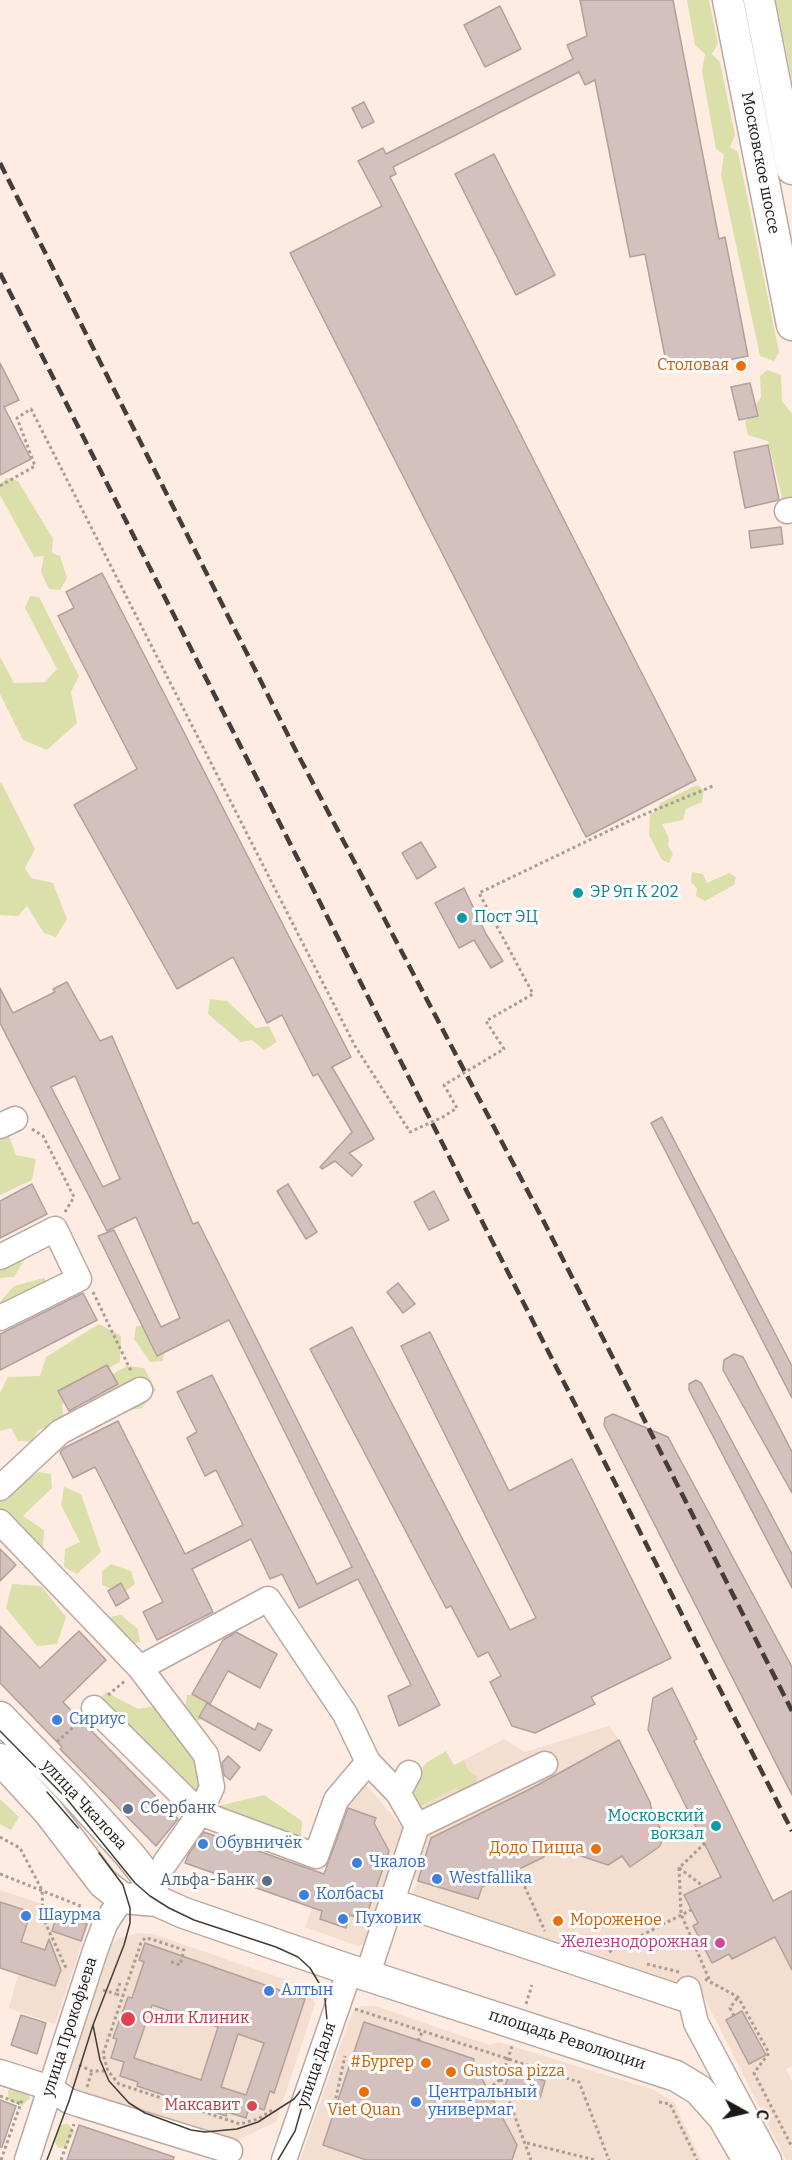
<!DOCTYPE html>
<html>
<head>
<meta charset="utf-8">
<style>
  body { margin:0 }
  #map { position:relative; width:792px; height:2160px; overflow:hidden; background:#feece3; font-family:Bitter,serif }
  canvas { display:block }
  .north { position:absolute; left:714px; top:2082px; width:60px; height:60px; -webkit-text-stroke:4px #fdfdfd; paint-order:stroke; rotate:98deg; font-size:16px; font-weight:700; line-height:24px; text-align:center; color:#1f1916 }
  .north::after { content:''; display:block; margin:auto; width:21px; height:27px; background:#1f1916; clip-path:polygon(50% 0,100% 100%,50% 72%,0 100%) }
</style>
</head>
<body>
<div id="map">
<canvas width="792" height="2160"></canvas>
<div class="north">С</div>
</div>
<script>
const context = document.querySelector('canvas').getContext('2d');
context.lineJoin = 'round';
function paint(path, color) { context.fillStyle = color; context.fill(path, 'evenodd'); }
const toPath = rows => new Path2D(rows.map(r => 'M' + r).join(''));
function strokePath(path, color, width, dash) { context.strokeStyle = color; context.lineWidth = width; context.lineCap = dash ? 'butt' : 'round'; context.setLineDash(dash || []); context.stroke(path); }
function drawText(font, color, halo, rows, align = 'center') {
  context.font = font + ' Bitter,serif'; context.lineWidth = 6; context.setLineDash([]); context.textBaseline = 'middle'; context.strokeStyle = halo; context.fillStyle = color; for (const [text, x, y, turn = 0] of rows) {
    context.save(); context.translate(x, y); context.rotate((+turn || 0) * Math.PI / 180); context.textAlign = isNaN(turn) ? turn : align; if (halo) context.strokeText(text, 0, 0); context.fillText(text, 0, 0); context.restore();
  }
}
const commercial = toPath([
  [609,1726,619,1740,650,1802,653,1815,687,1808,721,1877,684,1895,698,1923,693,1926,711,1962,729,1954,732,1958,775,1937,792,1970,792,2066,786,2069,792,2081,792,2160,786,2160,705,1999,688,1989,411,1898,418,1881,411,1879,430,1827,420,1807,473,1779,464,1760,504,1739,525,1752],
  [364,1782,406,1832,369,1943,358,1946,305,1927,348,1808],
  [0,1890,88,1919,88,1925,55,2024,9,2008,18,1974,0,1968],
  [139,1933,153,1934,307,1987,312,1995,315,2004,276,2122,233,2142,75,2094,69,2083,74,2057,110,1948,118,1938],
  [362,2006,375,2006,489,2045,499,2042,654,2090,674,2102,701,2160,300,2160,349,2021,355,2009]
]);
const green = toPath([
  [687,0,709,0,718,43,712,54,720,62,735,135,730,147,738,152,779,352,774,361,760,356,721,175,724,154,716,149,702,71,705,54,695,45],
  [776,0,792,0,792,80],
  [767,370,781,375,782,401,792,414,792,502,783,502,768,441,748,435,745,422,761,397,760,376],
  [7,478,18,481,53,539,52,553,60,556,67,578,60,590,49,589,41,572,44,556,34,557,0,495,0,484],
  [30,596,39,597,79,676,71,692,77,723,47,750,23,740,0,694,0,657,14,683,45,682,57,669,25,608],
  [0,783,2,784,35,849,25,868,31,878,53,883,67,919,56,937,44,933,27,906,18,916,0,915],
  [697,785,704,790,702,802,686,809,683,820,662,824,669,838,668,846,673,854,669,863,662,860,649,835,650,815,657,810,660,803],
  [692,872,703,874,707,883,729,873,736,877,734,885,705,901,696,896,697,888,691,882],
  [210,999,227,1001,256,1028,269,1026,277,1042,264,1050,252,1040,241,1042,208,1014],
  [8,1133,16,1155,36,1159,32,1180,0,1195,0,1136],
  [20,1232,31,1237,30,1251,14,1277,0,1278,0,1246,4,1240],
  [44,1278,50,1287,0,1319,0,1302,14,1286],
  [99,1324,121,1336,120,1362,70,1389,62,1406,65,1423,38,1430,32,1442,18,1441,11,1428,0,1431,0,1393,8,1377,40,1376,46,1357],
  [136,1326,149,1326,165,1349,163,1361,150,1362,134,1339],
  [127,1366,144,1368,156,1390,142,1408,100,1417,89,1407,92,1386],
  [38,1472,51,1474,52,1488,23,1516,44,1530,43,1547,27,1547,0,1531,0,1501],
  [64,1487,81,1494,101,1552,77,1574,64,1567,65,1549,80,1542,61,1505],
  [111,1564,131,1571,135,1584,123,1593,102,1585,102,1571],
  [12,1584,41,1586,66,1617,57,1644,37,1646,6,1608],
  [121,1615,138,1629,140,1642,126,1646,108,1630,110,1617],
  [106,1692,138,1709,162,1705,205,1741,200,1803,98,1702],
  [187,1695,206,1695,209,1717,193,1722,185,1709],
  [446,1751,454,1765,464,1760,469,1771,477,1776,475,1786,462,1793,456,1788,420,1807,412,1796,416,1776,426,1763],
  [264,1795,302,1821,300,1852,287,1858,213,1831,218,1806],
  [0,1799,19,1817,11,1830,0,1824],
  [14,2084,25,2088,30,2098,22,2106,9,2101,8,2091],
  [68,2124,74,2131,67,2147,58,2148,54,2140,59,2125]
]);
const building = toPath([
  [580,0,673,0,719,239,725,237,748,356,668,372,645,254,630,257,595,80,585,85,579,72,393,167,396,174,390,177,696,780,586,837,290,253,382,206,358,161,383,148,386,154,573,59,567,45,587,36,580,0],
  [500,6,521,49,485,67,464,25,500,6],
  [364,102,374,122,362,128,352,108,364,102],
  [494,154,555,275,516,295,455,174,494,154],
  [0,363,19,400,4,407,31,459,0,475,0,363],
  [750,383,758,416,739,420,731,387,750,383],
  [768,445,779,500,745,508,734,452,768,445],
  [781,527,783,544,751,548,749,531,781,527],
  [102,573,351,1057,332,1067,374,1139,349,1153,362,1165,352,1176,335,1161,322,1169,320,1167,352,1132,318,1074,313,1076,282,1015,267,1023,233,957,177,989,74,805,137,769,58,616,74,608,66,592,102,573],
  [421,842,436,867,417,879,402,853,421,842],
  [464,888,486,934,503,961,491,968,474,940,459,948,435,903,464,888],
  [67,982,100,1041,112,1036,193,1224,198,1222,440,1705,399,1726,388,1696,411,1685,358,1579,299,1608,282,1574,270,1579,251,1539,192,1569,213,1612,157,1640,143,1612,163,1602,95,1467,73,1478,60,1452,64,1448,118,1421,185,1554,243,1525,216,1470,205,1476,187,1438,197,1432,177,1392,212,1375,317,1584,352,1567,229,1320,157,1356,98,1236,114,1230,161,1327,180,1318,136,1217,107,1231,0,1023,0,988,13,1013,55,992,53,989,67,982],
  [75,1076,120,1179,103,1187,51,1087,75,1076],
  [662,1117,792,1366,792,1398,651,1123,662,1117],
  [32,1184,47,1214,0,1238,0,1201,32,1184],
  [288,1184,317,1232,306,1239,277,1191,288,1184],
  [434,1191,449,1220,429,1230,414,1202,434,1191],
  [398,1283,415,1304,403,1313,387,1292,398,1283],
  [83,1293,97,1320,0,1370,0,1334,83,1293],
  [352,1327,510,1630,536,1618,401,1346,430,1332,509,1491,572,1459,671,1658,591,1697,595,1704,535,1733,512,1726,490,1682,501,1676,488,1652,478,1657,451,1606,446,1608,310,1349,352,1327],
  [734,1354,743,1357,792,1452,792,1493,723,1370,724,1360,734,1354],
  [107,1365,118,1384,69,1411,58,1391,107,1365],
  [696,1380,701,1383,792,1554,792,1588,689,1390,689,1384,696,1380],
  [613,1414,668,1437,792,1667,792,1795,604,1425,605,1418,613,1414],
  [0,1549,16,1565,0,1581,0,1549],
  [121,1583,129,1598,116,1606,108,1591,121,1583],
  [0,1626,40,1668,79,1631,106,1660,63,1702,178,1819,156,1846,60,1749,62,1747,0,1683,0,1626],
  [236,1632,277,1654,260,1688,228,1671,210,1704,192,1694,223,1640,236,1632],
  [672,1688,697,1739,694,1741,773,1901,792,1891,792,1970,775,1937,732,1959,729,1954,712,1963,693,1926,698,1923,684,1895,721,1877,648,1730,653,1698,672,1688],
  [207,1703,255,1730,258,1723,272,1730,260,1751,199,1717,207,1703],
  [619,1740,650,1802,653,1816,662,1831,663,1839,659,1847,646,1856,630,1867,622,1856,608,1865,534,1840,544,1857,482,1887,478,1899,418,1881,431,1838,534,1787,619,1740],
  [228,1756,240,1767,230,1780,224,1775,222,1763,228,1756],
  [348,1808,376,1818,374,1823,389,1851,365,1920,350,1915,346,1928,320,1919,322,1911,185,1863,188,1855,204,1832,324,1874,348,1808],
  [0,1902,31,1912,21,1942,45,1950,49,1939,61,1970,55,1986,0,1968,0,1902],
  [57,1914,87,1924,81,1941,52,1931,57,1914],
  [145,1943,305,1999,274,2093,270,2091,264,2110,250,2105,246,2118,227,2112,226,2116,137,2086,138,2082,120,2076,124,2062,111,2058,117,2039,113,2038,128,1997,132,1998,144,1962,139,1960,145,1943],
  [152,2005,218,2027,201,2080,134,2058,152,2005],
  [238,2034,264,2043,246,2095,221,2087,238,2034],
  [742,2011,766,2055,749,2064,726,2020,742,2011],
  [21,2015,46,2023,37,2054,11,2045,21,2015],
  [364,2022,474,2059,471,2070,479,2073,517,2145,512,2160,366,2160,323,2145,364,2022],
  [510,2070,545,2081,540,2098,505,2087,510,2070],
  [0,2100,16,2106,2,2147,0,2147,0,2100],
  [79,2125,174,2157,173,2160,67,2160,79,2125]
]);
const path = toPath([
  [0,486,35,466,17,418,31,409,355,1046,410,1132,443,1117,457,1108,444,1085,504,1049,486,1021,533,994,479,893,631,820,713,786],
  [32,1129,43,1136,74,1197,65,1212],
  [93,1292,132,1373],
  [108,1695,126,1680],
  [57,1742,81,1720],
  [0,1837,20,1848,42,1890,43,1918,67,1970],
  [705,1843,679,1868,681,1914,710,1981],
  [679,1868,703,1886],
  [517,1870,545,1931],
  [0,1874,83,1907],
  [43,1918,55,1922],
  [609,1952,691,1910],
  [171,1962,180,1965,184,1950,151,1939,145,1938,141,1943,103,2054,108,2071,119,2084,240,2124,258,2119,274,2109],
  [647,1964,679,1972],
  [705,1979,738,1997,769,2053,754,2073,792,2147],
  [120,1983,116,1994,123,1996],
  [103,1990,116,1994],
  [526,2004,532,1985],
  [355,2009,579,2082,609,2160],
  [734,2016,730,2008,738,1997],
  [418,2041,422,2032],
  [79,2065,92,2071,108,2071],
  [501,2079,531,2160],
  [87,2087,92,2071],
  [488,2089,501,2079,512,2046],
  [0,2096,21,2104],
  [659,2102,670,2104,697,2160],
  [332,2116,345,2056],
  [527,2143,595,2160],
  [1,2160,22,2100],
  [61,2160,74,2124]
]);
const minor = toPath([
  [787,511,792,510],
  [0,1126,15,1119],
  [0,1257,55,1229,79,1279,0,1318],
  [0,1488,60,1432,140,1390],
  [0,1522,140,1668],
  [94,1708,200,1813,212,1787,206,1755,140,1668,268,1599,345,1714,368,1762,398,1793],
  [409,1773,398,1793,417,1826],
  [165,1863,200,1813,316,1856,336,1800,368,1762],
  [392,1901,690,2001],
  [367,1976,417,1826,545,1764],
  [688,1989,696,2023,769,2160],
  [0,2072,50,2088,69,2101,81,2105,230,2151],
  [27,2160,95,1951,105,1924,122,1898],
  [284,2160,350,1970]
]);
const major = toPath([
  [728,0,792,325],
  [759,0,792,169],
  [0,1717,73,1792,129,1854,144,1873,157,1901],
  [0,1759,48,1811,103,1883,122,1898,157,1901,184,1913,350,1970,676,2076,699,2090,723,2117,748,2160]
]);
const tram = toPath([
  [0,1731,66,1798,135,1883,150,1896,169,1908,194,1920,276,1947,298,1957,310,1968,319,1983,325,1999,327,2020,324,2037,309,2080,294,2099,258,2122,237,2129,205,2132,191,2130,145,2113,129,2103,109,2081,100,2060,93,2025],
  [47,1792,78,1828],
  [47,2160,69,2101,93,2025,124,1945,130,1923,130,1908,123,1885,99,1853],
  [278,2160,295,2131,308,2086]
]);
const rail = toPath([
  [0,163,295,749,544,1222,792,1711],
  [0,273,792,1831]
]);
const markers = [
  [741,366,6,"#e8710a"],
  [578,893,6,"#0f9aa8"],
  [462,918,6,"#0f9aa8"],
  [57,1720,6,"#3f7fe0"],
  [128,1809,6,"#5c6f8a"],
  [716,1826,6,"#0f9aa8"],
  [203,1844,6,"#3f7fe0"],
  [596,1849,6,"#e8710a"],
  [357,1863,6,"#3f7fe0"],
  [437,1879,6,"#3f7fe0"],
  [267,1881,6,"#5c6f8a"],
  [304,1895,6,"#3f7fe0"],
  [26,1916,6,"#3f7fe0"],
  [343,1919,6,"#3f7fe0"],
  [558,1921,6,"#e8710a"],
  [720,1943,6,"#d1479c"],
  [269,1991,6,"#3f7fe0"],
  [128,2019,8,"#e0444e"],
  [426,2063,6,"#e8710a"],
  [451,2072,6,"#e8710a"],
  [364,2092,6,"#e8710a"],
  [416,2102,6,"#3f7fe0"],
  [252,2106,6,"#e0444e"]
];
const streetNames = [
  ["Московское шоссе",760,163,79],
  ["улица Чкалова",84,1805,47],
  ["улица Прокофьева",70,2027,-72],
  ["площадь Революции",567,2040,18],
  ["улица Даля",317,2065,-71]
];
const foodNames = [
  ["Столовая",729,366],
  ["Додо Пицца",584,1849],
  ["Мороженое",570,1921,"left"],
  ["#Бургер",414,2063],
  ["Gustosa pizza",463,2072,"left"],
  ["Viet Quan",364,2111,"center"]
];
const cultureNames = [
  ["ЭР 9п К 202",590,893],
  ["Пост ЭЦ",474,918],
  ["Московский",704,1817,"right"],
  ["вокзал",704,1835,"right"]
];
const shopNames = [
  ["Сириус",69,1720],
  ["Обувничёк",215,1844],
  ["Чкалов",369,1863],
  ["Westfallika",449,1879],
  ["Колбасы",316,1895],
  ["Шаурма",38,1916],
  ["Пуховик",355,1919],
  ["Алтын",281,1991],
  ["Центральный",428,2093],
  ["универмаг",428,2111]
];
const serviceNames = [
  ["Сбербанк",140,1809],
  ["Альфа-Банк",255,1881,"right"]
];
const hotelNames = [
  ["Железнодорожная",708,1943]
];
const healthNames = [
  ["Онли Клиник",142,2019],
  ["Максавит",240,2106,"right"]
];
paint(commercial, '#f3decf');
paint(green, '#dbdfaa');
paint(building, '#d4c0bc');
strokePath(building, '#b3a09c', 1.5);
strokePath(minor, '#baa9a1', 27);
strokePath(major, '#baa9a1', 33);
strokePath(path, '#aa9c96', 3, [3, 3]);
strokePath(minor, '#fff', 24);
strokePath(major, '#fff', 30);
strokePath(tram, '#453d39', 1.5);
strokePath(rail, '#453d39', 4.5, [12, 6]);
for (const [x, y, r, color] of markers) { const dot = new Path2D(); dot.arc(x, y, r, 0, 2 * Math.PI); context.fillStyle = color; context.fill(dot); strokePath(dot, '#fdfdfd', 2); }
drawText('16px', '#1f1916', '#fdfdfd', streetNames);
drawText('16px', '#c56008', '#fdfdfd', foodNames, 'right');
drawText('16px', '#0d838f', '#fdfdfd', cultureNames, 'left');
drawText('16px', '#366cbe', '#fdfdfd', shopNames, 'left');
drawText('16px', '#4e5e75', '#fdfdfd', serviceNames, 'left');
drawText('16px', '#b23c85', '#fdfdfd', hotelNames, 'right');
drawText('16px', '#be3a42', '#fdfdfd', healthNames, 'left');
</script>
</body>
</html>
